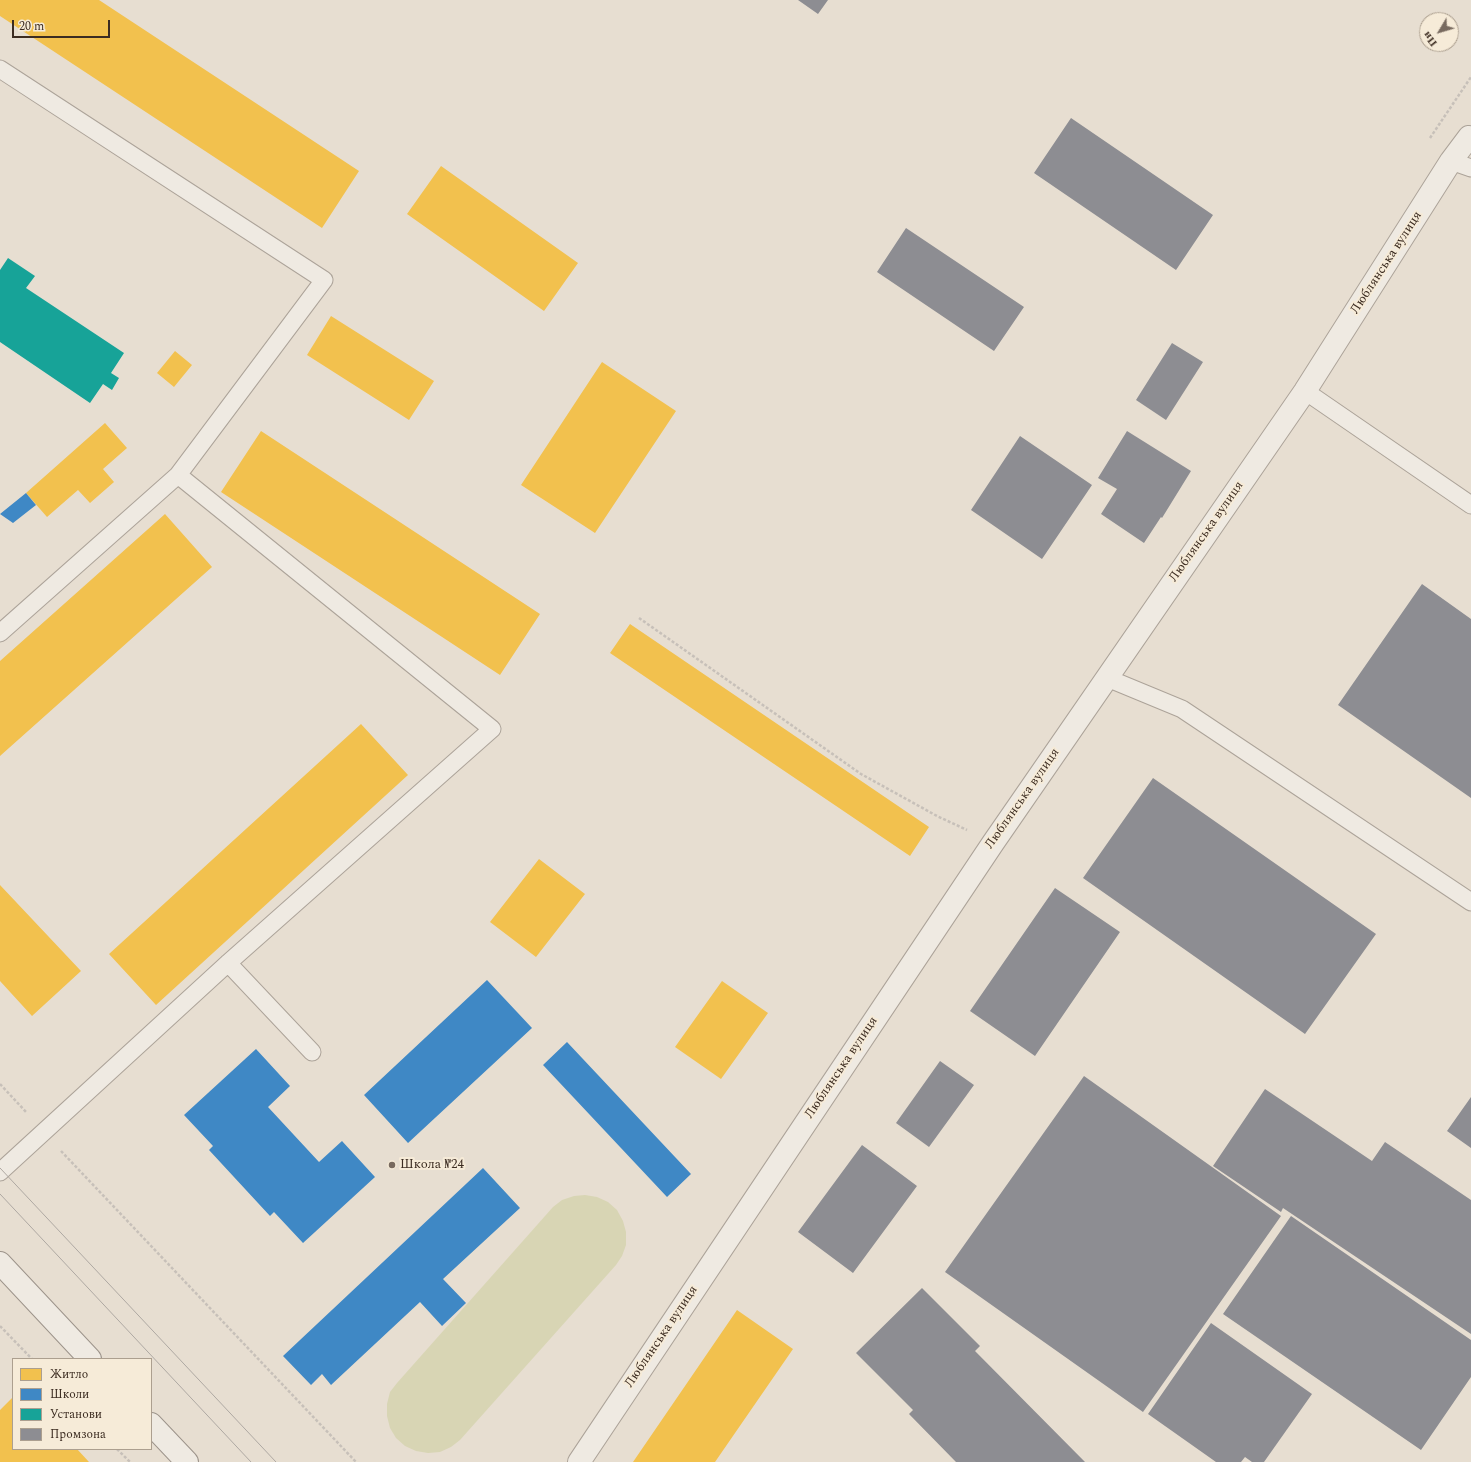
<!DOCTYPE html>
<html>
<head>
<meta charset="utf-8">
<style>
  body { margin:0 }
  #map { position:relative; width:1471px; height:1462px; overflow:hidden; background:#e7ded1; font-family:Spectral,serif }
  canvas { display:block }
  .legend { position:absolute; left:12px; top:1358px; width:140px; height:92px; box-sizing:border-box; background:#f6ebd8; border:1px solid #ac9f8f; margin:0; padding:5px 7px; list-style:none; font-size:12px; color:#3c2c21 }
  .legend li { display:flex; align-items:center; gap:8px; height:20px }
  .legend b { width:20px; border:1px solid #ac9f8f }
  .north { position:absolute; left:1419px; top:12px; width:40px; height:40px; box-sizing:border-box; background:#f6ebd8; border:1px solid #ac9f8f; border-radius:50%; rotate:232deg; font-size:11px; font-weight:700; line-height:16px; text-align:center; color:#3c2c21 }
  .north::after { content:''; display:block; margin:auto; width:14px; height:18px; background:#786a5f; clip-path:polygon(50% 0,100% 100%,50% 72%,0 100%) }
  .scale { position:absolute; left:12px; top:20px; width:98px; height:18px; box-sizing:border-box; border:2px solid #3c2c21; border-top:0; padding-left:5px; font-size:12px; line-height:14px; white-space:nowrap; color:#3c2c21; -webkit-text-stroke:3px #f6ebd8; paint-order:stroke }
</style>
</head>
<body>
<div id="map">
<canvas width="1471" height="1462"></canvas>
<ul class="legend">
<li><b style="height:11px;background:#f2c14e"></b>Житло</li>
<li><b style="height:11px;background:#3f88c5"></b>Школи</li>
<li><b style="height:11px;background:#17a398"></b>Установи</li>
<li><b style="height:11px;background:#8d8d92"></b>Промзона</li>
</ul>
<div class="north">Пн</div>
<div class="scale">20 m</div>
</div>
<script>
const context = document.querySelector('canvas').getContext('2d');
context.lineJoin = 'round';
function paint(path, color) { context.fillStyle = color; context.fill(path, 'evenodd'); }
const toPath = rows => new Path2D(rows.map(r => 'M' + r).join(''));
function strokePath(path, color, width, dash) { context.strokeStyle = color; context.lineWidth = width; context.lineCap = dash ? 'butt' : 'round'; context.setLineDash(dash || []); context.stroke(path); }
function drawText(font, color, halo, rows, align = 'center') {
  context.font = font + ' Spectral,serif'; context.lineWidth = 4; context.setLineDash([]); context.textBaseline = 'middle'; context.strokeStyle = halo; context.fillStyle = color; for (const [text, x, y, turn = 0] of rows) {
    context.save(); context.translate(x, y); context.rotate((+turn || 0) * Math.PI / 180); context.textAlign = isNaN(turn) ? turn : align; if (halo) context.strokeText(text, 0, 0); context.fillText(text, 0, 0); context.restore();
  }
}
const green = toPath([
  [585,1195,597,1197,608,1202,617,1210,623,1221,626,1232,626,1245,622,1256,616,1265,460,1440,451,1447,440,1452,428,1453,416,1451,405,1446,396,1438,390,1428,387,1416,387,1404,390,1392,397,1383,553,1207,562,1200,574,1196]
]);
const homes = toPath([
  [0,0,99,0,359,171,322,228,0,16],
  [441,166,578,263,544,311,407,214],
  [331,316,434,381,409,420,307,355],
  [175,351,192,365,174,387,157,373],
  [602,362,676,411,595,533,521,485],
  [105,423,127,448,103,469,114,482,90,503,78,490,47,517,26,493],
  [261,431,540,614,500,675,221,492],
  [165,514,212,567,0,756,0,661],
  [630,624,929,827,910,856,610,653],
  [361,724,408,775,156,1005,109,954],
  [539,859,585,894,536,957,490,922],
  [0,885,81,971,32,1016,0,981],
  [722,981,768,1013,721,1079,675,1047],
  [737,1310,793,1349,715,1462,633,1462],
  [13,1397,13,1449,77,1449,89,1462,0,1462,0,1410]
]);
const schools = toPath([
  [26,493,36,505,13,523,0,514],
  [487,980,532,1028,408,1143,364,1095],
  [567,1042,691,1174,667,1197,543,1065],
  [256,1049,290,1086,268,1107,319,1162,342,1141,375,1177,303,1243,274,1212,270,1216,209,1150,213,1146,184,1115],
  [483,1168,520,1208,443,1279,466,1303,442,1326,420,1302,331,1385,322,1374,311,1385,283,1356]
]);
const public = toPath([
  [8,258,35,276,26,288,124,353,111,373,119,378,112,390,103,384,90,403,0,342,0,270]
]);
const industry = toPath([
  [798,0,828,0,818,14],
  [1071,118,1213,215,1176,270,1034,173],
  [906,228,1024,307,994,351,877,272],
  [1172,343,1203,362,1166,420,1136,400],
  [1127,431,1191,471,1162,518,1161,517,1144,543,1101,514,1117,489,1098,478],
  [1020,436,1092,485,1042,559,971,510],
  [1422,584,1471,619,1471,798,1338,705],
  [1153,778,1376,934,1305,1034,1083,878],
  [1055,888,1120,932,1035,1056,970,1011],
  [940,1061,974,1085,929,1147,896,1123],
  [1084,1076,1281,1216,1143,1412,945,1272],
  [1265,1089,1372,1161,1385,1142,1471,1200,1471,1334,1283,1208,1281,1212,1213,1166],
  [1471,1097,1471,1148,1447,1131],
  [862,1145,917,1186,853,1273,798,1232],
  [1291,1216,1471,1340,1471,1377,1421,1450,1223,1314],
  [922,1288,980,1346,975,1351,1085,1462,956,1462,909,1414,913,1410,856,1353],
  [1211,1323,1312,1394,1264,1462,1252,1462,1245,1457,1241,1462,1216,1462,1148,1414]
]);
const path = toPath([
  [1430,138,1471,77],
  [639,618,861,774,937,816,967,830],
  [0,1084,27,1113],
  [61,1151,356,1462],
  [0,1326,32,1359],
  [117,1449,130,1462]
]);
const lane = toPath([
  [0,69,324,280,178,475,492,729,228,963,0,1172],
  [1451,161,1471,168],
  [1305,391,1471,505],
  [0,633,178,475],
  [1107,678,1182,709,1471,902],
  [228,963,312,1052]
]);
const street = toPath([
  [579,1462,993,843,1305,391,1451,161,1469,137]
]);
const secondary = toPath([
  [0,1263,90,1359],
  [151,1424,187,1462]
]);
const tram = toPath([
  [0,1168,276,1462],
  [0,1194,251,1462]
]);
const markers = [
  [392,1165,4,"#786a5f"]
];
const streetNames = [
  ["Люблянська вулиця",1387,263,-57],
  ["Люблянська вулиця",1207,532,-55],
  ["Люблянська вулиця",1023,799,-55],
  ["Люблянська вулиця",842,1068,-56],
  ["Люблянська вулиця",662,1337,-56]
];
const poiNames = [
  ["Школа №24",400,1165]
];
paint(green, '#d8d5b4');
paint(homes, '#f2c14e');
paint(schools, '#3f88c5');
paint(public, '#17a398');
paint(industry, '#8d8d92');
strokePath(lane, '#aca399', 19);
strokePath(street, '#aca399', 24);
strokePath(secondary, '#9c938a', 24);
strokePath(path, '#c7c0b9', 2.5, [3, 2]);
strokePath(lane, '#efeae2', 17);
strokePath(street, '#efeae2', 22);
strokePath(secondary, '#efeae2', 22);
strokePath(tram, '#aea8a2', 1);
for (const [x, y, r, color] of markers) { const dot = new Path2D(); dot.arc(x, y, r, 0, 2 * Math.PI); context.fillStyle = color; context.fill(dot); strokePath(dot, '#f6ebd8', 1.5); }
drawText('13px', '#3c2c21', '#f6ebd8', streetNames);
drawText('13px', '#3c2c21', '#f6ebd8', poiNames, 'left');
</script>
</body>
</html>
